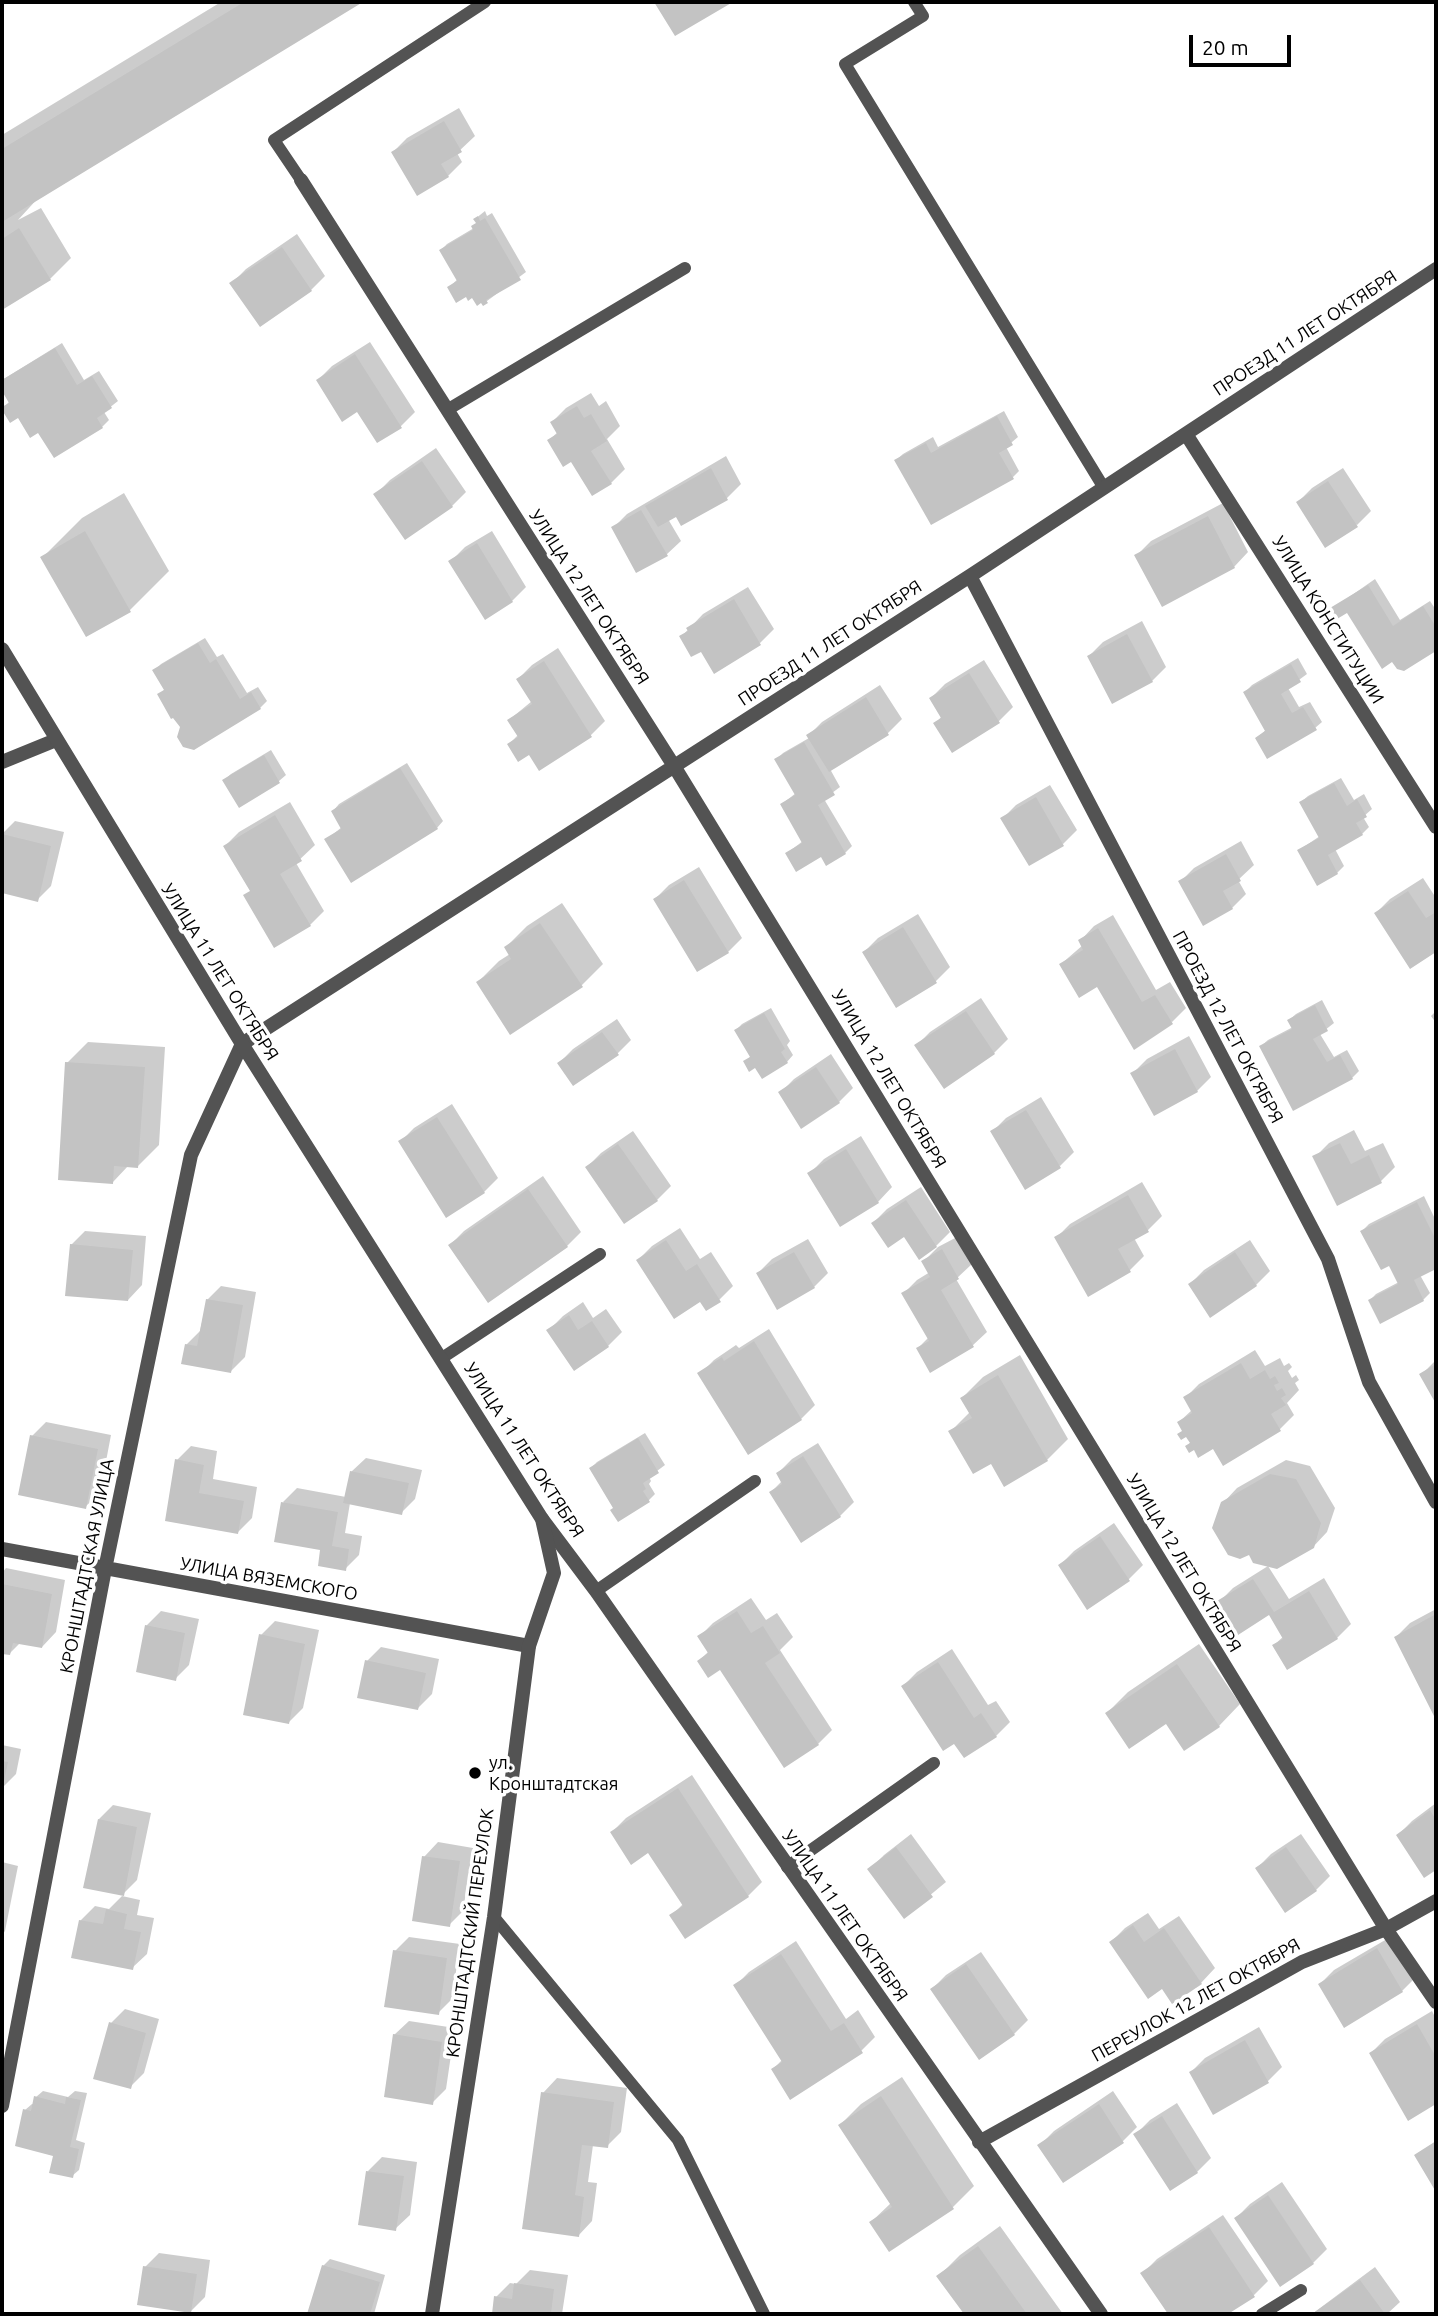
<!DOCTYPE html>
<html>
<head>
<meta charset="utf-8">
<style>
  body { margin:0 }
  #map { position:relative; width:1438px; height:2316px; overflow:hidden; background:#fff; font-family:Ubuntu,sans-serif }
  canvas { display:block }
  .frame { position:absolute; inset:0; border:4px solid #000; pointer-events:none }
  .scale { position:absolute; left:1189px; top:35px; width:102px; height:32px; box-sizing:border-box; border:4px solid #000; border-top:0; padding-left:9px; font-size:21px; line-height:24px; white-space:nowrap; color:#000; -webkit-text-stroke:5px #fff; paint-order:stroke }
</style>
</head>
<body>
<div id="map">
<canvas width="1438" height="2316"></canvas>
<div class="frame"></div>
<div class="scale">20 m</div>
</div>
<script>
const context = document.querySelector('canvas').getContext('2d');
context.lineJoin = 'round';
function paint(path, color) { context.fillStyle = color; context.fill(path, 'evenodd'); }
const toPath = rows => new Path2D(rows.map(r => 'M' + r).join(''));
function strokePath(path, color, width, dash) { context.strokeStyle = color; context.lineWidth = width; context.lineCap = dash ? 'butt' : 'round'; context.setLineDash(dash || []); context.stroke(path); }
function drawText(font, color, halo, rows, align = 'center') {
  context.font = font + ' Ubuntu,sans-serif'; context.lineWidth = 7; context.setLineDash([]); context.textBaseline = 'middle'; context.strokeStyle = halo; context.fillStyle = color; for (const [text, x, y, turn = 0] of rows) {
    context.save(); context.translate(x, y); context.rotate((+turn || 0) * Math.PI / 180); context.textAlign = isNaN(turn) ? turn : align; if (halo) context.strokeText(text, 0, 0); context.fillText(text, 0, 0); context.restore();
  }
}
const shadow = toPath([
  [221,2,360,2,40,196,18,220,41,208,71,258,50,279,2,308,2,135],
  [459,108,475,136,457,153,462,162,448,176,393,152,407,138],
  [485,211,487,216,492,213,526,272,483,304,473,296,449,287,458,279,441,250,447,244,474,228,477,222,475,219],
  [297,234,325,276,311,290,232,283,246,269],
  [370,342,415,412,401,426,378,441,358,410,318,380,332,366],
  [62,343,84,380,99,371,118,401,104,412,109,420,102,427,55,456,39,430,19,416,3,408,10,401,2,388,2,380],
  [591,393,599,406,606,401,620,426,607,439,625,469,611,483,572,460,549,440,558,432,552,422,566,408],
  [1004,411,1018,437,1006,447,1019,471,1013,477,896,460,903,454,933,437,938,447],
  [436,448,466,492,452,506,376,494,390,480],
  [726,456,741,484,727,498,681,524,676,515,668,519,681,541,666,555,613,528,627,514],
  [1343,468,1371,511,1357,525,1298,502,1312,488],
  [124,493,169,571,130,610,87,635,43,557,82,518],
  [1223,503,1248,552,1234,567,1162,605,1137,555,1151,541],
  [492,531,526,587,512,601,451,561,465,547],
  [1375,579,1400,620,1430,601,1436,610,1436,649,1404,669,1348,611,1332,609],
  [748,587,774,629,760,643,681,637,703,614],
  [1142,621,1166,667,1152,681,1089,656,1103,642],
  [205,638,217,657,223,654,247,693,258,687,267,701,260,708,181,727,159,695,165,689,154,671,161,664],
  [558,648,605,721,591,735,530,753,509,744,518,735,509,720,532,701,518,679,532,665],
  [1298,658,1307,674,1288,688,1299,707,1310,702,1322,722,1315,728,1257,738,1266,730,1245,692,1252,685],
  [984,660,1013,707,999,721,936,723,942,716,931,698,945,684],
  [880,685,902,719,888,733,830,769,840,787,824,799,852,846,845,853,821,855,787,853,803,841,782,804,796,793,776,760,783,753,809,738,808,736,822,722],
  [271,750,286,775,279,781,239,805,224,780,231,774],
  [407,763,443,821,437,828,327,839,342,827,333,811,339,804],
  [1341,778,1354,800,1364,794,1372,809,1363,817,1369,827,1362,834,1335,849,1344,866,1337,873,1318,883,1299,850,1320,836,1301,802,1308,796],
  [1050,785,1077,830,1063,844,1002,819,1016,805],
  [290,802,315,845,296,863,324,911,310,925,251,890,225,846,239,832],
  [15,821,64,832,51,886,37,900,2,891,2,834],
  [1241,841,1254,865,1238,880,1246,894,1232,908,1204,924,1180,882,1194,868],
  [699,867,742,938,728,952,655,899,669,885],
  [1423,878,1436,898,1436,950,1410,966,1376,913,1390,899],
  [562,903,603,964,582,985,478,982,499,961,510,954,506,947,527,926],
  [918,914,950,967,936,981,897,1005,864,952,878,938],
  [1113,915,1156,990,1170,982,1186,1008,1172,1022,1061,964,1083,945,1080,941,1094,926],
  [981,998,1008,1039,994,1053,944,1086,916,1046,930,1032],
  [1322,1000,1334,1023,1320,1034,1334,1057,1347,1050,1359,1071,1352,1078,1261,1046,1268,1040,1293,1027,1289,1020,1296,1014],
  [771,1008,790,1041,787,1045,793,1055,787,1062,756,1066,745,1062,751,1056,736,1030,742,1024],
  [1436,1011,1436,1023,1431,1016],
  [617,1019,631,1040,617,1054,559,1063,573,1049],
  [1189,1036,1211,1077,1197,1091,1133,1073,1147,1059],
  [88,1042,165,1047,159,1145,138,1166,129,1165,113,1182,67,1063],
  [831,1054,853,1088,839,1102,780,1093,794,1079],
  [1041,1097,1074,1152,1060,1166,992,1132,1006,1118],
  [452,1104,498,1178,484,1192,400,1142,414,1128],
  [1354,1130,1365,1151,1383,1143,1395,1167,1381,1181,1315,1157,1329,1143],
  [633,1131,671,1186,657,1200,587,1167,601,1153],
  [861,1136,892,1187,878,1202,810,1173,824,1159],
  [543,1176,581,1232,567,1246,488,1301,450,1245,464,1231],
  [1142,1182,1162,1216,1148,1230,1134,1238,1144,1256,1130,1270,1088,1294,1056,1238,1070,1224],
  [921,1187,950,1232,936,1246,919,1257,904,1235,873,1223,887,1209],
  [1424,1196,1436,1221,1436,1267,1420,1275,1430,1293,1423,1300,1370,1300,1376,1294,1399,1282,1390,1263,1362,1231,1369,1224],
  [680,1228,700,1259,711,1252,733,1286,719,1300,701,1300,638,1260,652,1246],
  [85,1231,146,1236,142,1285,128,1300,71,1245],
  [957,1237,972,1264,956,1279,987,1332,972,1346,918,1348,929,1337,903,1294,917,1280,930,1272,924,1261,938,1247],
  [808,1239,828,1273,814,1287,758,1273,772,1259],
  [1250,1240,1270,1271,1256,1285,1190,1284,1204,1270],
  [221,1286,256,1292,245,1357,231,1371,186,1345,200,1331,207,1300],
  [583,1302,593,1318,606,1309,622,1332,608,1346,549,1330,563,1316],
  [769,1329,815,1405,801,1419,700,1374,714,1360,736,1345,739,1348],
  [1255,1350,1265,1366,1280,1358,1284,1366,1289,1363,1292,1367,1288,1371,1292,1378,1296,1375,1299,1380,1295,1383,1299,1390,1287,1403,1294,1415,1280,1429,1214,1447,1187,1446,1191,1442,1179,1422,1192,1410,1185,1398,1199,1384],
  [1020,1355,1068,1439,1047,1460,992,1462,950,1432,970,1412,962,1398,983,1377],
  [1436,1360,1436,1400,1422,1374],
  [46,1422,111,1435,100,1493,85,1507,32,1436],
  [645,1433,665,1465,649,1477,651,1481,649,1484,655,1494,648,1501,615,1507,591,1468,597,1462],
  [818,1443,854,1502,840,1516,771,1492,782,1481,778,1473,792,1459],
  [191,1446,217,1451,213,1479,257,1487,252,1518,238,1532,167,1519,177,1460],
  [366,1458,422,1470,415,1499,401,1513,350,1503,345,1533,362,1536,359,1555,345,1569,322,1548,283,1502,297,1488,346,1497,351,1472],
  [1286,1460,1310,1466,1335,1508,1327,1532,1313,1547,1223,1503,1237,1488],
  [1114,1523,1143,1565,1129,1579,1088,1607,1060,1565,1074,1551],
  [1268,1566,1289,1599,1324,1578,1351,1624,1337,1638,1288,1668,1274,1645,1284,1636,1270,1612,1219,1602,1233,1588],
  [6,1568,65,1580,56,1632,42,1647,21,1642,10,1653,2,1652,2,1573],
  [751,1598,766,1620,777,1613,793,1637,780,1650,832,1730,818,1744,720,1668,699,1661,709,1651,699,1637,713,1623],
  [1436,1609,1436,1716,1396,1637,1410,1623],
  [161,1611,199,1619,189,1665,175,1679,146,1626],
  [275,1621,319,1630,303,1708,289,1722,261,1635],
  [1199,1644,1240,1704,1219,1726,1166,1722,1107,1713,1128,1692],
  [381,1647,439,1659,432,1694,417,1709,367,1661],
  [952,1649,988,1705,996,1701,1010,1722,996,1736,903,1686,917,1672],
  [2,1745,21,1749,16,1774,4,1786,2,1797],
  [692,1775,762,1882,748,1896,686,1936,672,1915,684,1903,649,1851,612,1832,626,1818],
  [1436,1803,1436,1868,1424,1876,1398,1835,1412,1821],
  [113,1805,151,1813,137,1880,123,1894,99,1819],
  [911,1834,946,1882,905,1916,870,1869,884,1855],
  [1301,1834,1330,1876,1316,1890,1257,1868,1271,1854],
  [438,1842,473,1848,463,1911,449,1925,424,1857],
  [2,1862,18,1866,5,1931,2,1935],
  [122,1896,140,1900,137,1915,154,1918,147,1954,132,1968,80,1921,95,1906,109,1909],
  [1148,1913,1159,1929,1179,1916,1215,1968,1201,1983,1173,2002,1162,1986,1111,1942,1125,1928],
  [1392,1936,1416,1977,1402,1991,1320,1984,1334,1970],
  [409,1937,460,1944,452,1999,438,2013,395,1951],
  [796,1941,846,2019,858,2010,875,2037,861,2051,773,2069,783,2059,735,1986,749,1972],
  [981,1952,1028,2020,1014,2034,932,1989,946,1975],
  [125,2009,159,2019,144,2073,130,2087,111,2023],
  [1432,2011,1436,2019,1436,2102,1409,2118,1371,2053,1385,2039],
  [409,2021,455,2028,446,2089,432,2103,394,2035],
  [1259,2027,1282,2067,1268,2081,1214,2112,1191,2072,1205,2058],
  [902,2077,974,2186,953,2207,871,2222,891,2203,840,2125,861,2104],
  [557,2078,627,2088,621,2132,607,2146,593,2145,588,2182,597,2183,592,2221,578,2236,543,2093],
  [43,2091,68,2097,75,2091,87,2093,76,2140,85,2143,79,2170,72,2176,25,2110,32,2104,34,2104,36,2097],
  [1113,2091,1137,2127,1123,2141,1064,2181,1040,2145,1054,2131],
  [1177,2103,1211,2158,1197,2172,1170,2189,1136,2134,1150,2120],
  [382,2157,417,2162,410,2215,395,2229,368,2171],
  [1282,2182,1327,2249,1313,2263,1236,2218,1250,2204],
  [1223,2215,1268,2281,1254,2295,1225,2314,1170,2314,1143,2273,1157,2259],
  [1000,2226,1063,2314,966,2314,939,2276,960,2255],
  [159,2253,210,2260,205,2297,191,2311,145,2267],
  [330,2259,385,2275,374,2314,309,2314,323,2266],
  [1375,2267,1400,2302,1387,2314,1312,2314],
  [530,2270,568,2275,562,2314,493,2314,496,2297,510,2283,516,2284]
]);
const building = toPath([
  [244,2,363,2,2,222,2,149],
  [654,2,733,2,675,36],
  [444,121,462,152,441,164,449,177,417,196,391,152],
  [478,216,480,221,485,218,521,280,486,300,488,303,483,306,481,303,477,306,472,298,468,301,466,297,456,303,447,287,457,281,439,250,473,230,471,226,476,223,473,219],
  [19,228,51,280,2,310,2,239],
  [282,247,312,291,260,327,229,283],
  [55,348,77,385,92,376,112,408,97,418,103,428,54,458,38,433,30,438,18,418,10,423,2,410,2,407,9,403,2,391,2,380],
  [355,354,402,428,377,443,357,412,342,422,316,380],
  [577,406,584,418,591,414,607,441,591,451,612,484,592,496,571,462,563,467,547,440,557,434,550,422],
  [997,416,1013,445,999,453,1014,479,931,525,894,460,926,443,931,453],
  [422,461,453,507,405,540,373,494],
  [711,468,728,500,681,526,676,517,658,527,645,506],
  [1328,481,1358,527,1325,548,1296,502],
  [641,510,668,556,636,573,611,527],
  [1208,516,1235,568,1162,607,1134,555],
  [85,531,131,612,86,637,40,557],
  [477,543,513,602,485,620,448,561],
  [1368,585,1393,626,1423,606,1436,627,1436,651,1404,671,1397,669,1392,662,1382,669,1347,613,1337,619,1330,608],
  [734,599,761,645,714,674,701,652,691,657,679,636,688,631,686,628],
  [1127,634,1153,682,1112,704,1087,656],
  [198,643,210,663,216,659,240,699,251,692,261,709,194,750,183,747,177,737,180,727,173,718,171,719,157,694,164,690,152,670],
  [544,661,592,737,539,771,529,755,518,762,507,744,518,737,507,720,532,704,516,679],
  [1291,664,1301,682,1281,694,1292,713,1303,707,1317,730,1267,759,1255,738,1265,731,1243,692],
  [969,673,1000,723,952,753,933,723,941,718,929,698],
  [866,697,889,735,829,772,806,735],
  [804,742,835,795,818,805,846,854,826,866,821,857,796,872,785,853,802,843,780,804,795,795,774,759],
  [264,755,280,783,239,808,222,780],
  [400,768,438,829,351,883,324,839,341,829,331,811],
  [1334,783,1347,806,1357,799,1367,817,1356,823,1363,835,1328,855,1338,874,1317,886,1297,850,1319,838,1299,802],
  [1036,797,1064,846,1029,866,1000,818],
  [275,815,302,861,280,874,311,926,274,948,243,895,250,891,223,846],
  [2,834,51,846,38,902,2,893],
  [1226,854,1241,881,1223,891,1233,909,1203,926,1178,881],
  [684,880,729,953,697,972,653,899],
  [1408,891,1426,918,1436,912,1436,952,1410,969,1374,913],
  [540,923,583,987,510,1035,476,982,511,959,504,947],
  [903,927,937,983,896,1008,862,952],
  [1098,928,1142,1002,1155,995,1173,1024,1134,1050,1097,987,1079,998,1059,964,1083,950,1078,940],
  [1315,1005,1328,1031,1313,1039,1327,1062,1340,1055,1353,1079,1293,1111,1259,1046,1292,1029,1287,1020],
  [966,1011,995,1054,944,1089,914,1045],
  [764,1013,785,1049,781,1052,788,1063,762,1079,755,1068,749,1072,743,1061,750,1057,734,1030],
  [602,1032,619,1055,573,1086,557,1063],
  [1175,1049,1198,1092,1154,1116,1130,1073],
  [65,1062,145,1067,138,1168,114,1166,113,1184,58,1180],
  [816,1067,840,1103,801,1129,778,1092],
  [1026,1110,1061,1168,1025,1190,990,1131],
  [437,1117,485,1193,446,1218,398,1141],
  [1340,1143,1351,1164,1369,1155,1382,1183,1337,1206,1312,1156],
  [618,1144,658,1201,624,1224,585,1167],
  [846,1149,879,1203,840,1227,807,1173],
  [528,1189,568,1247,488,1303,448,1245],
  [1128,1195,1149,1232,1118,1249,1131,1272,1088,1297,1054,1237],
  [906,1200,937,1247,919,1260,904,1237,888,1248,871,1223],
  [1417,1202,1436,1240,1436,1269,1414,1280,1424,1301,1380,1324,1368,1300,1398,1284,1389,1266,1381,1270,1360,1231],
  [666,1240,686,1271,697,1264,721,1302,706,1311,700,1302,674,1319,636,1260],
  [70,1244,133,1250,128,1301,65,1296],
  [942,1249,959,1279,941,1290,974,1347,930,1373,916,1348,929,1341,901,1293,930,1277,921,1261],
  [794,1252,815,1288,777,1310,756,1273],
  [1235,1252,1257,1286,1210,1318,1188,1284],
  [206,1299,243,1305,231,1373,181,1364,185,1344,197,1346],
  [569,1315,578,1330,592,1321,609,1347,574,1371,546,1330],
  [754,1341,802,1420,748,1455,697,1373,722,1357,724,1361],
  [1241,1363,1250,1379,1265,1370,1270,1379,1275,1376,1279,1383,1274,1385,1277,1391,1282,1388,1286,1395,1281,1398,1286,1405,1271,1414,1281,1431,1223,1466,1213,1449,1198,1458,1194,1450,1189,1453,1185,1446,1190,1443,1186,1437,1181,1440,1177,1434,1182,1431,1177,1422,1192,1413,1183,1397],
  [1436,1364,1436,1404,1419,1374],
  [998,1375,1048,1461,1004,1487,991,1464,973,1474,948,1431,972,1418,960,1398],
  [30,1435,98,1449,86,1509,18,1495],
  [638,1438,659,1473,643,1483,646,1489,643,1491,650,1502,618,1522,610,1510,613,1508,589,1468],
  [803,1456,841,1517,801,1543,769,1492,782,1484,776,1473],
  [175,1459,204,1465,199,1493,244,1501,238,1534,165,1521],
  [350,1471,409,1483,402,1515,343,1503],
  [1270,1474,1296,1479,1321,1523,1314,1548,1277,1569,1253,1563,1249,1555,1240,1559,1228,1555,1212,1528,1221,1502],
  [281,1502,338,1512,332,1546,349,1549,346,1571,318,1566,320,1550,274,1542],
  [1100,1536,1130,1581,1087,1610,1058,1565],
  [1253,1579,1274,1612,1309,1591,1338,1639,1287,1670,1272,1645,1283,1639,1269,1615,1238,1635,1217,1601],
  [2,1584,52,1594,42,1648,13,1643,10,1655,2,1654],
  [737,1611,751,1633,763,1626,780,1653,765,1663,819,1745,784,1768,720,1670,708,1678,697,1661,708,1653,697,1636],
  [1436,1614,1436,1720,1394,1637],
  [145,1625,185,1633,176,1681,136,1672],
  [259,1634,305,1644,289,1724,243,1715],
  [365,1660,426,1673,418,1710,357,1698],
  [938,1662,974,1718,981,1713,997,1737,964,1758,954,1744,943,1751,901,1686],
  [1177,1664,1220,1727,1184,1751,1166,1724,1129,1749,1105,1713],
  [2,1761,8,1762,3,1786,2,1786],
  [678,1788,749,1897,685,1939,669,1915,683,1906,648,1853,631,1865,610,1832],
  [1430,1810,1436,1820,1436,1870,1424,1878,1396,1835],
  [98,1819,137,1827,124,1896,83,1888],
  [896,1847,933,1897,904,1919,867,1869],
  [1286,1847,1317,1891,1285,1913,1255,1868],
  [422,1856,460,1861,450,1927,412,1921],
  [106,1909,127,1914,124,1929,141,1932,133,1970,71,1958,79,1920,103,1924],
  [1133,1925,1144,1942,1164,1928,1202,1984,1172,2004,1162,1989,1148,1999,1109,1942],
  [1377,1948,1403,1992,1344,2028,1318,1984],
  [393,1950,447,1958,439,2015,384,2007],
  [781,1954,831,2031,844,2023,863,2053,790,2100,771,2069,782,2062,733,1985],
  [966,1964,1015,2035,979,2060,930,1989],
  [109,2022,146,2033,131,2089,93,2079],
  [1417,2024,1436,2057,1436,2104,1408,2121,1369,2053],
  [393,2034,442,2042,433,2105,384,2097],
  [1245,2040,1269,2083,1213,2115,1189,2072],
  [541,2092,614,2102,608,2148,582,2145,575,2195,584,2197,579,2237,522,2229],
  [34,2096,65,2104,66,2097,81,2100,70,2147,79,2149,73,2178,49,2173,53,2156,15,2146,23,2109,31,2111],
  [881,2096,954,2209,889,2252,869,2222,892,2207,838,2125],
  [1099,2104,1124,2143,1063,2183,1037,2145],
  [1162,2116,1198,2173,1170,2191,1133,2134],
  [1436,2141,1436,2192,1414,2155],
  [366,2171,404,2176,396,2231,358,2225],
  [1268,2195,1314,2264,1280,2287,1234,2218],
  [1209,2227,1255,2297,1228,2314,1168,2314,1140,2273],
  [978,2246,1027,2314,964,2314,936,2276],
  [322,2265,380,2282,370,2314,307,2314],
  [143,2266,197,2274,191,2313,137,2305],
  [1360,2280,1385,2314,1312,2314],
  [514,2283,554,2289,551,2314,492,2314,494,2296,512,2299]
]);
const service = toPath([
  [914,2,923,16,845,64,1104,488],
  [301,180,274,140,485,2],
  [447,410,685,268],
  [442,1358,600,1254],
  [596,1591,755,1481],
  [787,1867,934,1763],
  [494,1917,678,2140,764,2314],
  [1262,2314,1301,2290]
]);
const minor = toPath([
  [301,180,674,766,1386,1929,1436,2002],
  [1186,434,1436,827],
  [970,576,1328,1259,1369,1382,1436,1502],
  [2,762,56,740],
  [542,1519,596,1591,1101,2314],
  [2,1549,529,1646],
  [2,2106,105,1569,191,1155,242,1044,970,576,1436,269],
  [979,2142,1302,1962,1386,1929,1436,1901]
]);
const tertiary = toPath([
  [2,649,242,1044,542,1519,554,1573,529,1646,494,1917,432,2314]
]);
const markers = [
  [475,1773,7,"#000"]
];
const streetNames = [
  ["ПРОЕЗД 11 ЛЕТ ОКТЯБРЯ",1305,333,-33],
  ["УЛИЦА 12 ЛЕТ ОКТЯБРЯ",589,597,57],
  ["УЛИЦА КОНСТИТУЦИИ",1328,620,58],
  ["ПРОЕЗД 11 ЛЕТ ОКТЯБРЯ",830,643,-33],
  ["УЛИЦА 11 ЛЕТ ОКТЯБРЯ",220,972,58],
  ["ПРОЕЗД 12 ЛЕТ ОКТЯБРЯ",1228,1027,62],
  ["УЛИЦА 12 ЛЕТ ОКТЯБРЯ",889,1079,59],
  ["УЛИЦА 11 ЛЕТ ОКТЯБРЯ",524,1450,57],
  ["УЛИЦА 12 ЛЕТ ОКТЯБРЯ",1184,1563,59],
  ["КРОНШТАДТСКАЯ УЛИЦА",87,1566,-79],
  ["УЛИЦА ВЯЗЕМСКОГО",269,1579,10],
  ["УЛИЦА 11 ЛЕТ ОКТЯБРЯ",845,1916,55],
  ["КРОНШТАДТСКИЙ ПЕРЕУЛОК",470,1933,-82],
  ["ПЕРЕУЛОК 12 ЛЕТ ОКТЯБРЯ",1196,2000,-29]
];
const poiNames = [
  ["ул.",489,1763],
  ["Кронштадтская",489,1784]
];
paint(shadow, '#0003');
paint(building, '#c3c3c3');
strokePath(service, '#535353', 12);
strokePath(minor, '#535353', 14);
strokePath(tertiary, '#535353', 14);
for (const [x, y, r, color] of markers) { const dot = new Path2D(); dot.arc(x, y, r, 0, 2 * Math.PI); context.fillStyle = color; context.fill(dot); strokePath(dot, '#fff', 2.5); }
drawText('18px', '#000', '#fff', streetNames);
drawText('18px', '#000', '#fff', poiNames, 'left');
</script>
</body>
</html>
